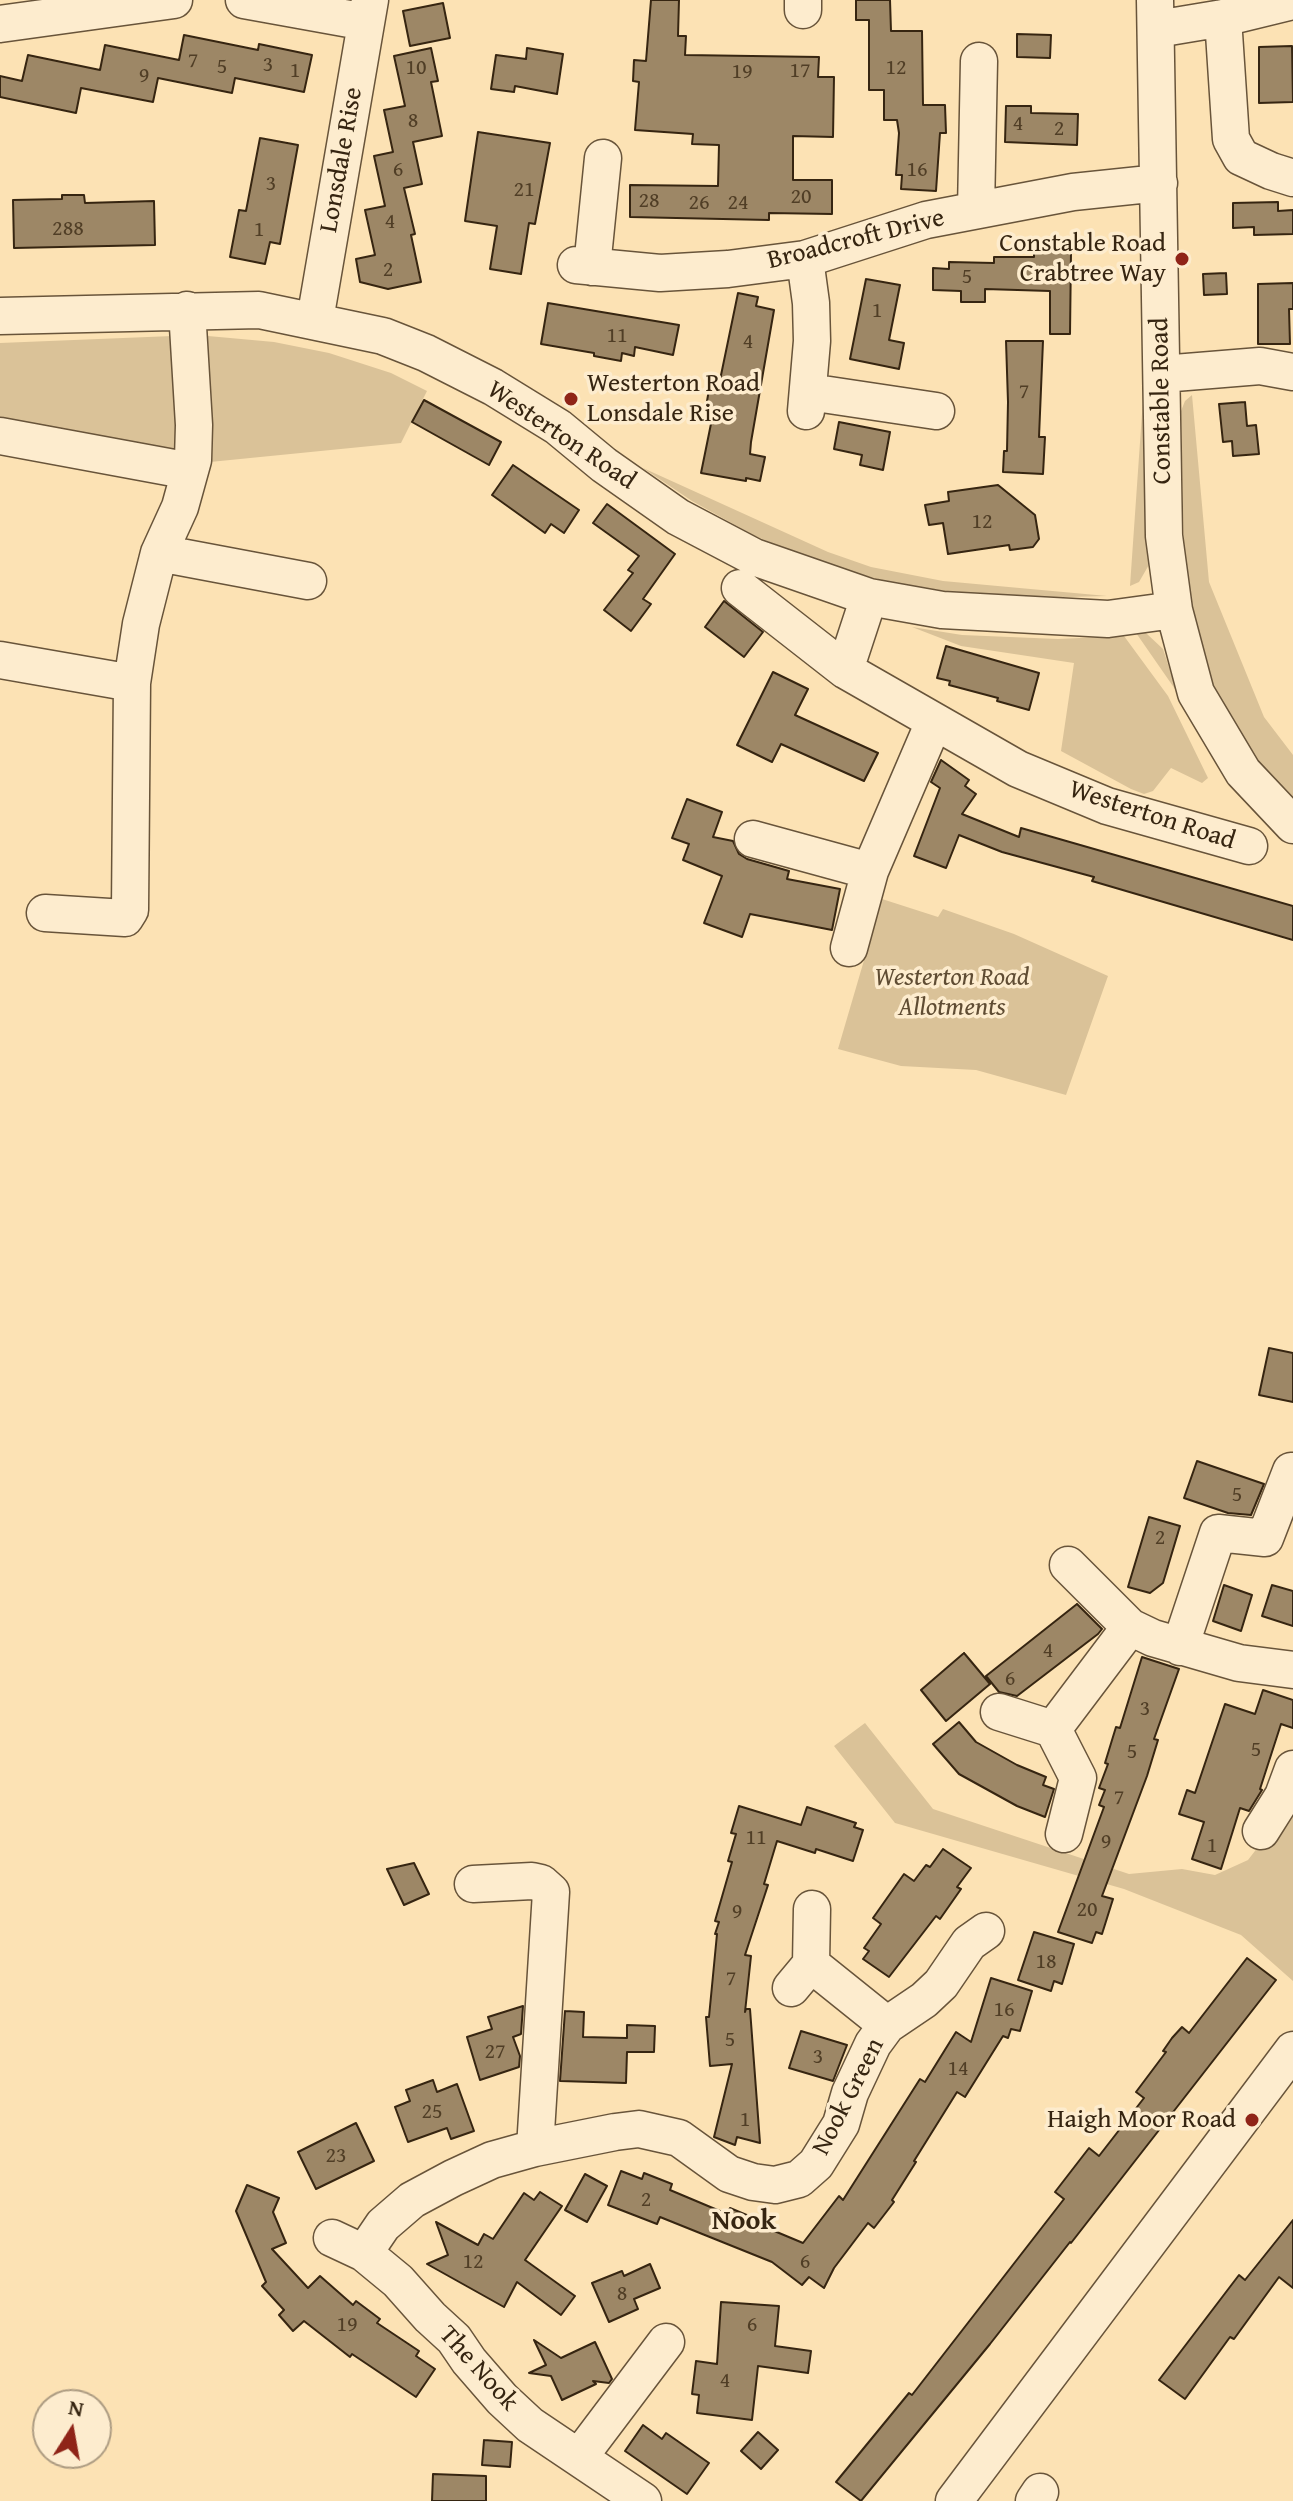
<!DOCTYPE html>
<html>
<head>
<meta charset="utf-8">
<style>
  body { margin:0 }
  #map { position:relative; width:1293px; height:2501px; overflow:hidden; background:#fce2b4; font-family:"Gentium Book Plus",serif }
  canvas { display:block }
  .north { position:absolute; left:32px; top:2389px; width:80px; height:80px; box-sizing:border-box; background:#fdecce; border:2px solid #ad9c82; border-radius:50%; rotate:11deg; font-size:22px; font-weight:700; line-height:32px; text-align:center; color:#362511 }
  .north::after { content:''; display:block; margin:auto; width:28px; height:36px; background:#8f2418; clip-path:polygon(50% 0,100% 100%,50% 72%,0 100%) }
</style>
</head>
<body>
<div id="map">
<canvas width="1293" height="2501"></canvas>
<div class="north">N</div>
</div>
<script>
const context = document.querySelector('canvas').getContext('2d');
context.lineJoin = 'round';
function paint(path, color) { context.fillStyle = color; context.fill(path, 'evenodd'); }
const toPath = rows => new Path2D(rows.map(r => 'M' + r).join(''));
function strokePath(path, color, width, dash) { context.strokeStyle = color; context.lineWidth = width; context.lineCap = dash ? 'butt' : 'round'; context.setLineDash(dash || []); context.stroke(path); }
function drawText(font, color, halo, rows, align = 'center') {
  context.font = font + ' "Gentium Book Plus",serif'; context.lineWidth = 7; context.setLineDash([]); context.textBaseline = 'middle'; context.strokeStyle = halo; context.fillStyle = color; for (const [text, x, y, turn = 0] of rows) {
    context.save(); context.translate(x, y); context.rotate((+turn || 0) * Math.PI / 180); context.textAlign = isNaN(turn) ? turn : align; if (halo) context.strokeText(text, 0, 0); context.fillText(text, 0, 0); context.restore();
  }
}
const green = toPath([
  [197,335,274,342,329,353,391,373,427,391,401,443,210,462,0,423,0,343],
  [1146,356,1150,563,1139,582,1130,586],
  [1192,395,1209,582,1264,717,1293,755,1293,802,1253,758,1223,710,1201,652,1189,599,1184,554,1181,411,1185,401],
  [643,468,828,552,871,567,943,581,1107,596,1030,598,957,593,886,581,823,564,755,536,692,501],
  [912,627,962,635,1058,639,1124,636,1168,696,1208,778,1202,783,1171,768,1153,791,1144,794,1131,789,1061,751,1074,663,961,646],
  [1134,630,1146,633,1163,649,1177,692],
  [882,899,938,917,943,909,1014,934,1108,976,1066,1095,976,1070,901,1066,838,1049],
  [865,1723,933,1809,1129,1874,1182,1869,1215,1875,1248,1860,1288,1808,1293,1797,1293,1981,1241,1935,1124,1889,895,1823,834,1746]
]);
const building = toPath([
  [651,0,679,0,678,36,686,36,685,55,819,57,818,77,834,77,833,137,793,136,793,180,832,180,832,214,769,213,769,220,630,217,630,185,718,186,719,145,692,144,693,134,635,130,639,82,633,81,634,60,646,61,651,0],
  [856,0,890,0,891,31,922,31,923,105,945,105,946,133,940,133,936,191,901,189,902,175,896,175,899,133,897,120,884,120,884,90,869,90,869,20,856,20,856,0],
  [443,3,450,38,410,46,403,11,443,3],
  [1017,34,1051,35,1050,58,1017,57,1017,34],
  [184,35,258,50,259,44,312,55,304,92,235,78,232,93,158,78,153,102,81,88,76,113,0,97,0,76,22,81,28,55,100,70,105,45,179,60,184,35],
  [1292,46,1293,102,1259,103,1259,47,1292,46],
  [431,48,438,81,431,82,442,136,413,142,422,184,404,188,415,234,411,235,421,282,388,289,360,282,356,259,375,255,365,210,385,206,374,156,393,152,384,110,405,106,394,56,431,48],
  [527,48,563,54,557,94,515,86,514,92,491,89,496,55,526,59,527,48],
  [1006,106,1031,106,1031,113,1078,114,1077,145,1005,142,1006,106],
  [478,132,550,143,535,224,529,223,521,274,490,269,497,226,465,221,478,132],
  [260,138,298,145,280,244,270,242,265,264,230,257,239,210,246,211,260,138],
  [62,195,84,195,85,203,154,201,155,245,14,248,13,200,62,199,62,195],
  [1278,202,1278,211,1293,210,1293,234,1254,235,1254,227,1233,228,1233,203,1278,202],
  [1034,252,1071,252,1070,334,1050,334,1050,291,985,289,985,302,961,302,961,291,933,290,933,268,949,269,949,262,994,263,994,257,1034,257,1034,252],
  [1226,273,1227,294,1204,295,1203,274,1226,273],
  [866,279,900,285,889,340,904,343,899,369,850,359,866,279],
  [1293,283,1293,309,1289,309,1290,344,1258,344,1258,284,1293,283],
  [738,293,758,297,756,306,774,310,751,442,750,454,765,457,760,481,746,478,746,481,701,473,714,409,706,407,711,378,720,380,738,293],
  [548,303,679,325,673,355,635,347,634,356,622,353,621,361,594,356,594,353,541,344,548,303],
  [1006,341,1043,341,1039,437,1045,437,1043,474,1003,472,1004,451,1007,451,1008,402,1006,341],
  [424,400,501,442,489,465,412,422,424,400],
  [1245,402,1247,426,1256,425,1259,454,1233,456,1232,441,1223,442,1219,404,1245,402],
  [839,422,890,432,883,470,860,465,862,455,834,449,839,422],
  [513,465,579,510,564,533,551,524,545,533,492,495,513,465],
  [998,485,1035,515,1039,539,1033,547,1010,550,1009,545,948,554,943,523,929,525,925,505,949,501,948,492,998,485],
  [607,504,675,554,643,599,651,604,631,631,604,610,633,573,628,570,639,556,593,523,607,504],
  [724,601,763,632,744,657,705,627,724,601],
  [946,646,1039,673,1029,710,997,701,998,698,949,685,950,681,937,678,946,646],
  [773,672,808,689,795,715,878,753,864,781,781,744,772,762,737,745,773,672],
  [941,760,969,780,965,786,976,794,962,814,1019,837,1021,828,1293,906,1293,940,1092,881,1094,877,1002,852,959,835,946,868,914,856,940,788,931,782,941,760],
  [687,799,722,812,713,837,733,841,739,854,747,859,789,871,787,879,840,889,832,930,750,914,742,937,704,923,722,876,683,860,689,844,672,838,687,799],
  [1269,1348,1293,1353,1293,1402,1259,1395,1269,1348],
  [1197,1461,1264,1484,1251,1515,1228,1513,1184,1498,1197,1461],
  [1149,1517,1180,1526,1163,1583,1150,1593,1128,1587,1149,1517],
  [1224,1585,1252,1595,1241,1631,1213,1621,1224,1585],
  [1272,1585,1293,1591,1293,1626,1262,1616,1272,1585],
  [1077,1604,1102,1629,1098,1634,1017,1696,999,1692,986,1676,1077,1604],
  [964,1653,990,1684,946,1721,921,1690,964,1653],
  [1142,1657,1179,1669,1154,1739,1158,1740,1147,1776,1102,1896,1113,1899,1102,1934,1096,1932,1092,1943,1058,1932,1104,1807,1099,1805,1105,1790,1099,1788,1108,1764,1105,1763,1116,1727,1120,1728,1142,1657],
  [1263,1690,1293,1700,1293,1728,1281,1724,1260,1789,1262,1790,1249,1811,1240,1808,1221,1869,1192,1859,1204,1822,1179,1814,1187,1790,1195,1793,1225,1704,1255,1714,1263,1690],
  [959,1722,976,1742,1017,1765,1046,1777,1043,1785,1054,1789,1045,1817,1017,1806,959,1774,933,1744,959,1722],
  [739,1806,801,1825,807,1807,856,1823,854,1827,863,1830,853,1861,816,1849,815,1853,777,1841,764,1884,768,1885,745,1955,751,1956,745,2012,746,2009,750,2009,760,2143,737,2137,735,2145,714,2137,732,2064,710,2066,706,2017,709,2017,717,1934,715,1934,719,1922,715,1921,732,1862,728,1861,736,1834,731,1833,739,1806],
  [943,1849,971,1868,957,1887,961,1889,940,1919,936,1916,889,1977,863,1959,869,1951,864,1948,881,1924,873,1918,904,1874,914,1881,926,1865,930,1867,943,1849],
  [414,1863,429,1894,404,1905,387,1869,414,1863],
  [1034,1932,1074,1944,1062,1984,1054,1981,1051,1991,1018,1980,1034,1932],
  [1247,1958,1276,1980,1071,2243,1070,2242,990,2344,861,2501,836,2482,909,2393,912,2395,1064,2199,1055,2192,1089,2148,1099,2156,1144,2098,1136,2092,1166,2052,1163,2051,1172,2038,1182,2027,1189,2033,1247,1958],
  [991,1978,1032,1991,1020,2031,1011,2029,1008,2038,1003,2036,965,2097,957,2092,914,2161,916,2162,892,2200,894,2202,874,2228,868,2223,834,2268,824,2288,809,2277,802,2285,772,2262,660,2217,657,2224,608,2205,621,2171,642,2179,644,2173,672,2184,670,2190,727,2214,730,2208,749,2216,748,2220,803,2243,839,2196,843,2200,920,2079,925,2082,956,2032,971,2042,991,1978],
  [523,2006,521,2034,513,2037,520,2056,519,2067,480,2080,467,2037,492,2029,488,2017,523,2006],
  [565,2011,584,2012,583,2037,627,2038,627,2025,655,2026,654,2052,627,2052,626,2083,560,2081,565,2011],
  [801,2031,847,2045,833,2081,789,2068,801,2031],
  [433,2080,437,2092,457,2084,474,2131,451,2139,447,2128,408,2142,395,2107,410,2101,406,2090,433,2080],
  [356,2123,374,2161,316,2189,298,2152,356,2123],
  [585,2174,607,2186,587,2222,565,2210,585,2174],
  [247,2185,279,2198,273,2212,286,2243,272,2249,308,2288,320,2276,353,2305,356,2301,380,2319,377,2323,419,2351,416,2356,435,2369,416,2397,352,2354,350,2357,304,2321,293,2331,279,2315,284,2310,262,2286,266,2282,236,2211,247,2185],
  [540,2192,562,2206,525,2260,575,2296,561,2315,517,2282,504,2307,427,2264,448,2255,436,2222,478,2245,484,2234,493,2239,524,2193,534,2200,540,2192],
  [1293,2220,1293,2288,1279,2277,1234,2339,1230,2337,1185,2399,1159,2380,1239,2275,1245,2280,1293,2220],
  [650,2264,660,2288,634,2299,638,2309,609,2322,592,2283,622,2271,624,2276,650,2264],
  [721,2302,779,2306,775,2346,811,2351,808,2373,758,2366,752,2420,697,2413,699,2395,692,2394,696,2361,717,2364,721,2302],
  [534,2340,561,2358,595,2342,612,2379,609,2383,593,2381,596,2384,562,2400,551,2376,529,2373,546,2365,534,2340],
  [643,2425,662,2439,666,2433,709,2463,687,2494,625,2451,643,2425],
  [758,2432,778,2450,761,2469,741,2451,758,2432],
  [484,2440,512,2442,510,2467,482,2465,484,2440],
  [433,2474,486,2476,486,2501,432,2501,433,2474]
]);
const minor = toPath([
  [244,0,366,22],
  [1155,0,1164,536,1174,610,1196,693,1243,772,1293,825],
  [803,10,803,0],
  [1223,18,1231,139,1241,157,1271,171,1293,178],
  [0,24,174,0],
  [1157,29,1223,18,1293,1],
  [976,210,979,61],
  [805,259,811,303,812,341,806,411],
  [576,265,660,273,728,269,805,259,926,220,1073,192,1159,183],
  [592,267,603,158],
  [0,316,259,310,383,336,426,353,493,387,558,427,604,465,678,517,754,557,869,597,942,610,1108,619,1174,610],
  [315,320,370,0],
  [1162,374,1260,366,1293,372],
  [809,392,936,411],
  [0,436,190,471],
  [159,553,308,581],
  [740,588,845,670,1018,769,1107,806,1249,846],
  [0,660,132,683],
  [845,670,869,597],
  [753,839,870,871],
  [45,913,125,918,130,910,132,683,141,624,159,553,180,507,193,460,194,425,187,310],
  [849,948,870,871,934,722],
  [1068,1565,1130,1627,1153,1638,1239,1663,1293,1670],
  [1180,1647,1218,1533,1265,1538,1291,1471],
  [999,1712,1053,1729,1078,1778,1064,1834],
  [1053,1729,1130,1627],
  [1261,1831,1283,1796,1293,1769],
  [473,1884,532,1881,541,1883,551,1892,535,2148],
  [811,1964,887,2025],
  [791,1988,811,1964,812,1909],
  [332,2238,364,2253,398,2281,430,2317,454,2339,469,2361,502,2399,530,2425,643,2501],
  [364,2253,383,2225,412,2200,453,2178,492,2160,535,2148,615,2132,639,2129,679,2138,729,2174,753,2182,775,2185,799,2179,816,2164,841,2124,850,2093,873,2044,887,2025,924,2000,941,1984,969,1943,986,1931],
  [580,2456,666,2342],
  [954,2501,1293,2050],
  [1034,2501,1040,2492]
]);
const markers = [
  [1182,259,8,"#8f2418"],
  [571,399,8,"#8f2418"],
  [1252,2120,8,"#8f2418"]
];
const numberNames = [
  ["7",193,61],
  ["3",268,65],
  ["5",222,67],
  ["10",416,68],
  ["12",896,68],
  ["1",295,71],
  ["17",800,71],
  ["19",742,72],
  ["9",144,76],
  ["8",413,121],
  ["4",1018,124],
  ["2",1059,129],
  ["6",398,170],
  ["16",917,170],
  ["3",271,184],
  ["21",524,190],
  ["20",801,197],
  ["28",649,201],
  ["26",699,203],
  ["24",738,203],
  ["4",390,222],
  ["288",68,229],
  ["1",259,230],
  ["2",388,270],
  ["5",967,277],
  ["1",877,311],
  ["11",617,336],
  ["4",748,342],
  ["7",1024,392],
  ["12",982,522],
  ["5",1237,1495],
  ["2",1160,1538],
  ["4",1048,1651],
  ["6",1010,1679],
  ["3",1145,1709],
  ["5",1256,1750],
  ["5",1132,1752],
  ["7",1119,1798],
  ["11",756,1838],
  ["9",1106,1842],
  ["1",1212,1846],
  ["20",1087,1910],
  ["9",737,1912],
  ["18",1046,1962],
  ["7",731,1979],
  ["16",1004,2010],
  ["5",730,2040],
  ["27",495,2052],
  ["3",818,2057],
  ["14",958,2069],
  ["25",432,2112],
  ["1",745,2120],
  ["23",336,2156],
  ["2",646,2200],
  ["12",473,2262],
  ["6",805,2262],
  ["8",622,2294],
  ["19",347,2325],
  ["6",752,2325],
  ["4",725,2381]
];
const streetNames = [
  ["Lonsdale Rise",342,160,-80],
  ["Broadcroft Drive",856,240,-14],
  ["Constable Road",1162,401,-91],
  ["Westerton Road",561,436,34],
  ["Westerton Road",1152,816,18],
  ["Nook Green",849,2097,-63],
  ["The Nook",478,2369,48]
];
const poiNames = [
  ["Constable Road",1166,244],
  ["Crabtree Way",1166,274],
  ["Westerton Road",587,384,"left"],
  ["Lonsdale Rise",587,414,"left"],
  ["Haigh Moor Road",1236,2120]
];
const parkNames = [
  ["Westerton Road",952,978],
  ["Allotments",952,1008]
];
const neighbourhoodNames = [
  ["Nook",744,2222]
];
paint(green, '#dac298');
paint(building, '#9d8766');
strokePath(building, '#362511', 2);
strokePath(minor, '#68543a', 39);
strokePath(minor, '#fdecce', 36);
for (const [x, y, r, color] of markers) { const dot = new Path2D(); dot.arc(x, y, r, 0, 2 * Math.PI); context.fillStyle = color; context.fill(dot); strokePath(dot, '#fdecce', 3); }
drawText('22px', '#503e26', null, numberNames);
drawText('26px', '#362511', '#fdecce', streetNames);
drawText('26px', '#362511', '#fdecce', poiNames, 'right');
drawText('italic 26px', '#5f4c33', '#fdecce', parkNames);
drawText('bold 28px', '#362511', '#fdecce', neighbourhoodNames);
</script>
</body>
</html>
